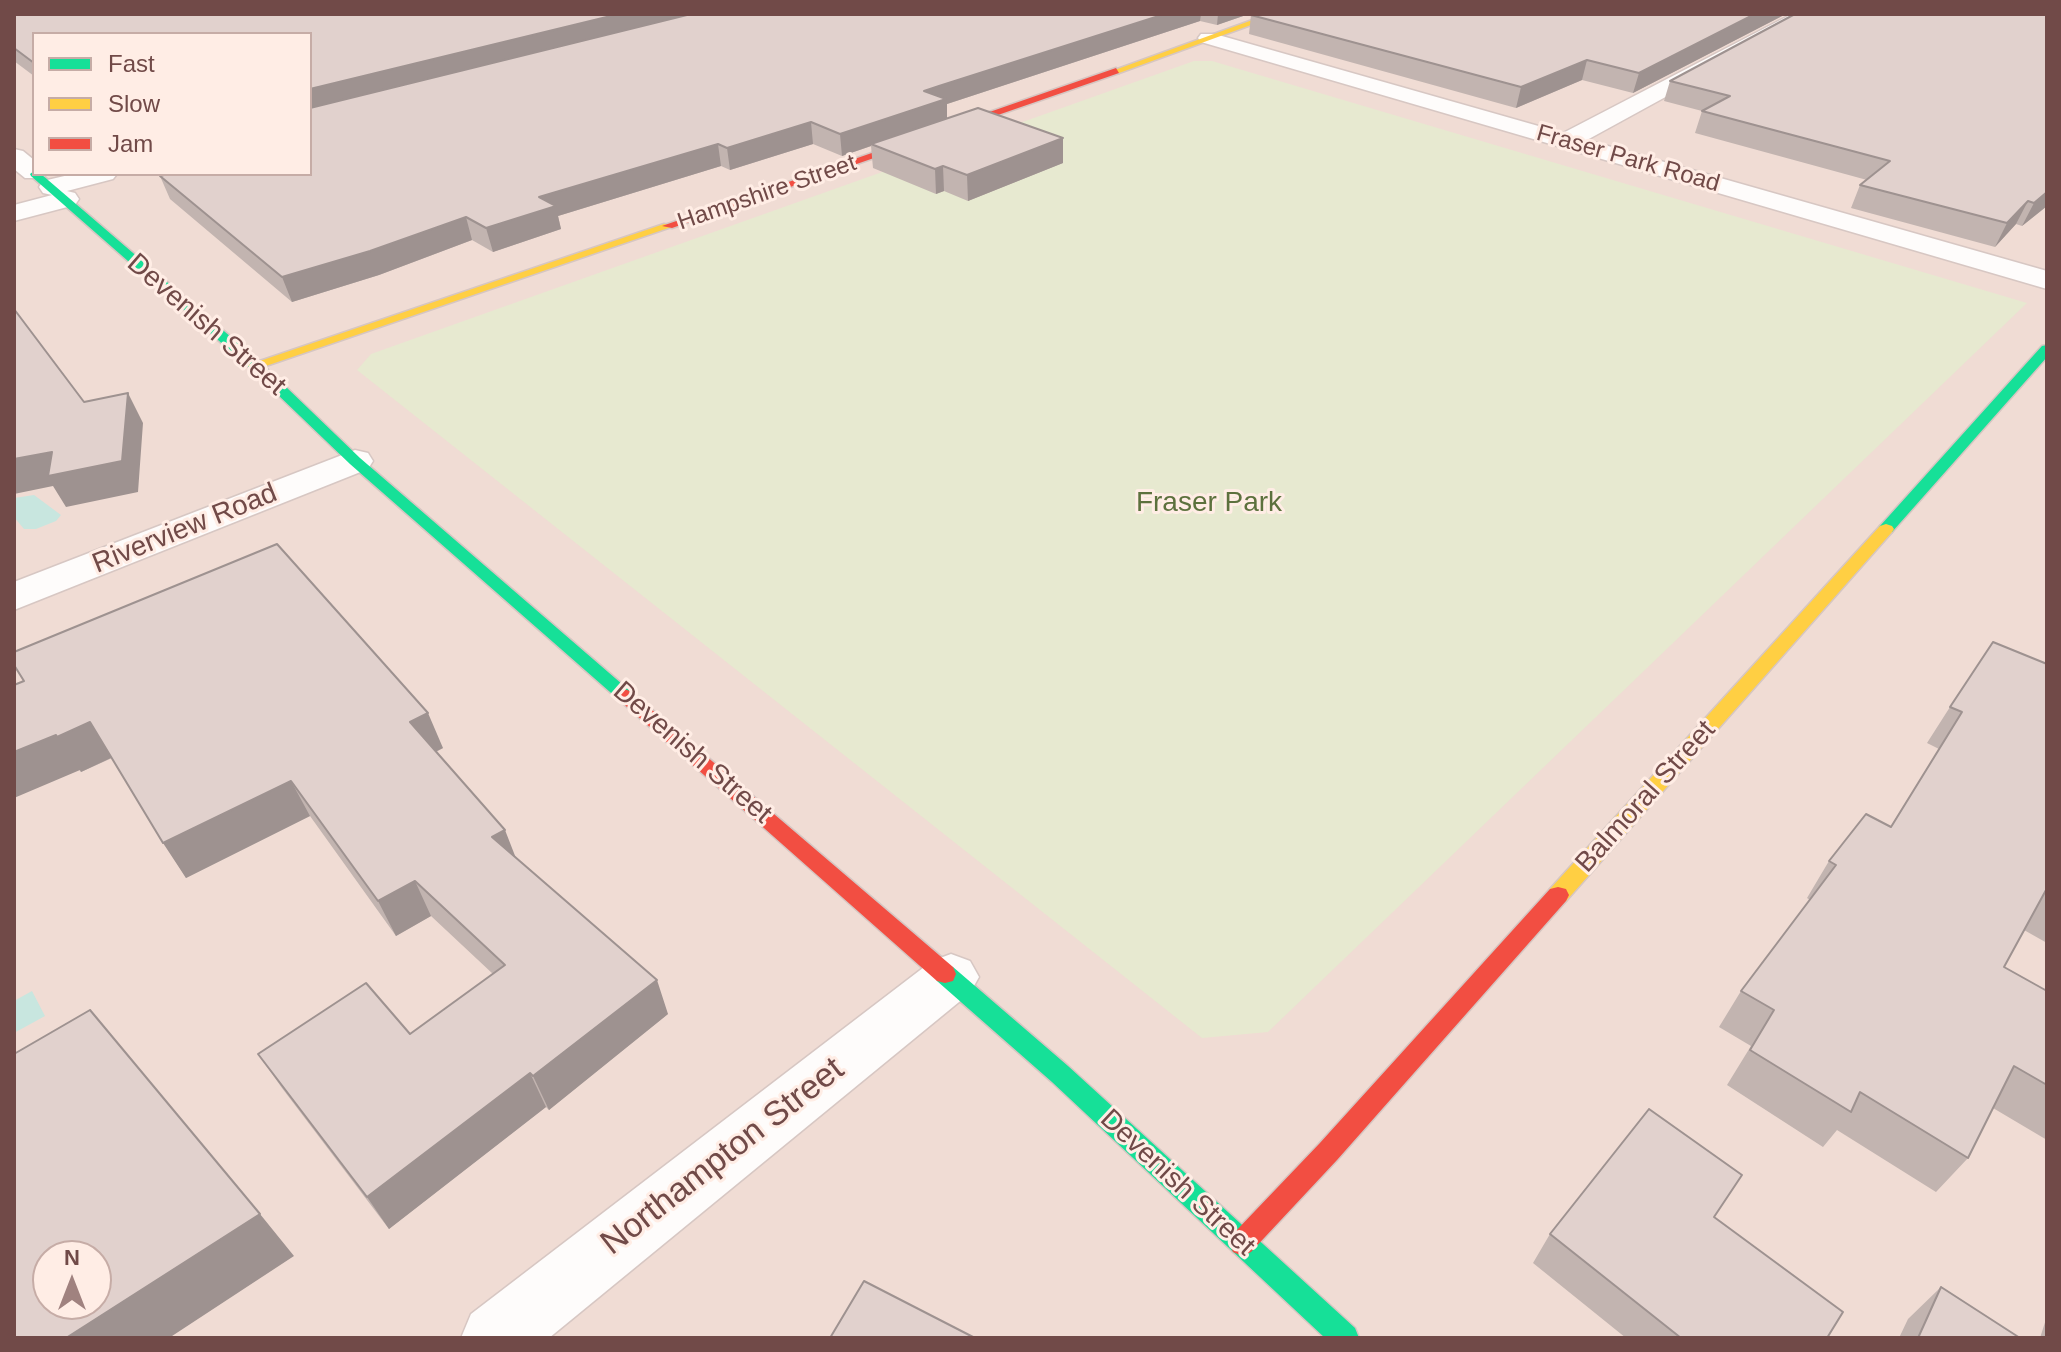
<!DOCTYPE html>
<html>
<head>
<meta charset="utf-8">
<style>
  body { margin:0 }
  #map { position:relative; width:2061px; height:1352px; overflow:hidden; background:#f6ebe5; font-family:Helvetica,sans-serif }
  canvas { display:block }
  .frame { position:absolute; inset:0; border:16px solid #714a48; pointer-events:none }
  .legend { position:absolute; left:32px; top:32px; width:280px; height:144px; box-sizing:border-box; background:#ffede5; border:2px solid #c6aca6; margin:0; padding:10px 14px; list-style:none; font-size:24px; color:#714a48 }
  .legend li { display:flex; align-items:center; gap:16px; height:40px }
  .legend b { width:40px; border:2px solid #c6aca6 }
  .north { position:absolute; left:32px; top:1240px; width:80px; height:80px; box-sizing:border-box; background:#ffede5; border:2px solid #c6aca6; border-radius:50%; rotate:0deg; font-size:22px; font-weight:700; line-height:32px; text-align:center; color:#714a48 }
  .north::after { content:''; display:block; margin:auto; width:28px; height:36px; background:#a0827f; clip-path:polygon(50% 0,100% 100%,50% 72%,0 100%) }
</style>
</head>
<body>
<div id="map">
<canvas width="2061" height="1352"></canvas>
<div class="frame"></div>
<ul class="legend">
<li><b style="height:10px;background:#16e098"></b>Fast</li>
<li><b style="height:10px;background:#ffcf43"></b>Slow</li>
<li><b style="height:10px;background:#f24e42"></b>Jam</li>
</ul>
<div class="north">N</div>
</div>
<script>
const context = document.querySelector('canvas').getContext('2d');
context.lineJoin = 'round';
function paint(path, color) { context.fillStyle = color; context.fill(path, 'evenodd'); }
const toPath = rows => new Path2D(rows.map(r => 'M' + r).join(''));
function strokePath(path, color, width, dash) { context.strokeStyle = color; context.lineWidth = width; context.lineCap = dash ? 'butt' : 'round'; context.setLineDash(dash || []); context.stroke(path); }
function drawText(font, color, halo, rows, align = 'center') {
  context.font = font + ' Helvetica,sans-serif'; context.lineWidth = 6; context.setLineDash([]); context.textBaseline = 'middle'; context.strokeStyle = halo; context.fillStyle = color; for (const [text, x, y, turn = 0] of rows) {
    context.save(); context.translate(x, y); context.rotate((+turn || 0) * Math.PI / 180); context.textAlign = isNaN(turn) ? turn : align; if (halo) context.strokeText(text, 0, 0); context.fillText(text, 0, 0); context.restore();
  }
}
const residential = toPath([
  [14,14,2047,14,2047,1338,14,1338],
  [34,34,310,34,310,174,34,174],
  [48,1256,96,1256,96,1304,48,1304]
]);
const green = toPath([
  [1194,61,1212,61,2027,303,1268,1032,1202,1038,357,370,371,354]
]);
const water = toPath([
  [34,495,61,515,56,521,36,529,24,529,14,517,14,498],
  [32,991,45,1016,14,1033,14,1001]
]);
const street = toPath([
  [1792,14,1817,14,1587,140,2047,271,2047,289,1201,42,1198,38,1201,34,1215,34,1563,133,1792,14],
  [14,149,23,151,34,160,34,174,46,174,43,178,25,178,14,169,14,149],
  [73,174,117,174,113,179,67,191,75,193,79,199,75,205,14,221,14,205,52,195,43,193,39,187,43,181,73,174],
  [355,450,368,453,373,461,368,469,14,610,14,582,355,450],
  [951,954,970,961,979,977,970,993,549,1338,461,1338,471,1314,932,961,951,954]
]);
const fast = toPath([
  [34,171,34,174,41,174,260,362,360,458,630,691,633,695,630,699,618,699,350,464,250,368,31,176,30,174,34,171],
  [2047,345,2047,357,1892,532,1880,532,1878,529,1880,526,2042,346,2047,345],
  [945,965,953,967,1068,1066,1355,1328,1359,1338,1325,1338,1052,1082,937,981,934,974,937,967,945,965]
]);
const slow = toPath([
  [1269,14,1281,14,1119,73,1112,71,1269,14],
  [664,224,674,226,260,368,250,368,248,365,664,224],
  [1886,524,1892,526,1894,529,1892,532,1566,901,1558,903,1550,901,1547,895,1550,889,1880,526,1886,524]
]);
const jam = toPath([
  [1116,68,1119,73,672,228,662,226,1116,68],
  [624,689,630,691,953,967,956,974,953,981,945,983,937,981,618,699,615,695,624,689],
  [1558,887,1566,889,1569,895,1566,901,1337,1160,1251,1252,1242,1256,1233,1252,1229,1243,1233,1234,1319,1144,1550,889,1558,887]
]);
const wall = toPath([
  [14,14,1249,14,1217,25,1200,21,947,104,947,118,1063,138,1063,163,968,201,944,191,936,194,873,168,871,146,842,156,813,144,730,170,721,166,558,216,561,229,493,252,472,240,379,275,292,302,170,199,160,176,310,174,34,34,34,76,14,61],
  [1786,14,1633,93,1582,80,1516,108,1249,34,1251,15],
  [1795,14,2047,206,2022,226,2016,224,1995,247,1851,208,1860,185,1867,180,1695,133,1702,111,1664,101,1670,81],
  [2047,664,2047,943,2024,930,2004,967,2047,991,2047,1140,1993,1108,1968,1158,1936,1192,1837,1130,1823,1147,1727,1085,1751,1046,1719,1027,1741,991,1810,900,1807,898,1829,861,1891,826,1939,749,1927,743,1950,707],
  [14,685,443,748,436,752,515,857,668,1014,549,1110,546,1107,389,1229,282,1088,258,1054,410,1034,493,974,431,916,396,936,310,816,186,878,112,758,81,772],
  [1550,1234,1827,1338,1626,1338,1533,1263],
  [1941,1287,2020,1338,1899,1338,1908,1319],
  [2047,1316,2047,1338,2040,1338]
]);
const shadedWall = toPath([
  [619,14,698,14,310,112,310,89],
  [1165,14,1201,14,1200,21,947,104,947,121,871,144,871,146,842,156,840,134,924,91],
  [1218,14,1249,14,1217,25],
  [1755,14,1786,14,1633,93,1639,73],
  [1587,60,1582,80,1516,108,1521,87],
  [811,122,813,144,730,170,727,148],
  [1063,138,1063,163,968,201,967,175],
  [718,144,721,166,558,216,561,229,493,252,486,228,539,197],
  [943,166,944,191,936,194,935,169],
  [2047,192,2047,206,2022,226,2034,203],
  [2028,201,2016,224,1995,247,2007,223],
  [466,217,472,240,379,275,292,302,282,277],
  [128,393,143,423,138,492,66,507,53,486,14,494,14,459,52,452],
  [428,713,443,748,425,757,410,722],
  [90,722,113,757,81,772,80,770,14,798,14,752],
  [291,781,310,816,186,878,163,843],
  [505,830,519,866,492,837],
  [415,881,431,916,396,936,378,901],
  [657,980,668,1014,549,1110,533,1076],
  [530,1073,546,1107,389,1229,367,1197],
  [260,1214,294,1256,169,1338,66,1338]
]);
const building = toPath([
  [14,14,619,14,310,89,310,34,34,34,34,63,14,48,14,14],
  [691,14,1165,14,939,86,924,91,946,99,840,134,811,122,727,148,718,144,539,197,556,206,486,228,466,217,370,251,282,277,160,176,168,174,310,174,310,108,691,14],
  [1253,14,1755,14,1639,73,1587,60,1521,87,1251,15,1253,14],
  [1795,14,2047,14,2047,192,2034,203,2028,201,2007,223,1860,185,1890,161,1702,111,1730,96,1670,81,1795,14],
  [978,108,1063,138,967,175,943,166,935,169,871,144,978,108],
  [14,309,84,402,128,393,122,461,48,476,52,452,14,459,14,309],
  [277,544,428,713,410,722,505,830,492,837,657,980,533,1076,530,1073,367,1197,258,1054,366,983,410,1034,505,965,415,881,378,901,291,781,163,843,90,722,57,737,56,735,14,752,14,685,24,681,14,665,14,652,277,544],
  [1993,642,2047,664,2047,890,2046,890,2004,967,2047,991,2047,1085,2014,1066,1968,1158,1860,1092,1851,1112,1750,1050,1774,1010,1741,991,1836,865,1829,861,1866,814,1891,827,1962,712,1950,707,1993,642],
  [90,1010,260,1214,66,1338,14,1338,14,1054,90,1010],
  [48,1256,96,1256,96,1304,48,1304,48,1256],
  [1649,1109,1742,1175,1714,1217,1843,1312,1827,1338,1681,1338,1550,1234,1649,1109],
  [864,1281,975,1338,830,1338,864,1281],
  [1941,1287,2020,1338,1918,1338,1941,1287]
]);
const farStreetnames = [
  ["Fraser Park Road",1628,159,16],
  ["Hampshire Street",767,193,-19]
];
const streetNames = [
  ["Devenish Street",206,325,41],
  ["Riverview Road",185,529,-22],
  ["Devenish Street",692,753,41],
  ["Balmoral Street",1646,797,-48],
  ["Devenish Street",1177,1183,43]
];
const parkNames = [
  ["Fraser Park",1209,503]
];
const nearStreetnames = [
  ["Northampton Street",723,1157,-38]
];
paint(residential, '#f0dcd4');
paint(green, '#e7e9d0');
paint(water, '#c8e6df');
strokePath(street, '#d7c7c3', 3);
strokePath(fast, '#d6c6c2', 3);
strokePath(slow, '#d6c6c2', 3);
strokePath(jam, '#d6c6c2', 3);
paint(street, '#fefcfb');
paint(fast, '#16e098');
paint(slow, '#ffcf43');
paint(jam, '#f24e42');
paint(wall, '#c2b4b0');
paint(shadedWall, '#9e9290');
paint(building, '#e1d1cd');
strokePath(building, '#9e9290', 2);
drawText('24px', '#714a48', '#ffede5', farStreetnames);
drawText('28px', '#714a48', '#ffede5', streetNames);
drawText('28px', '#5c713d', '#ffede5', parkNames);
drawText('34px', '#714a48', '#ffede5', nearStreetnames);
</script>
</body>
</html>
